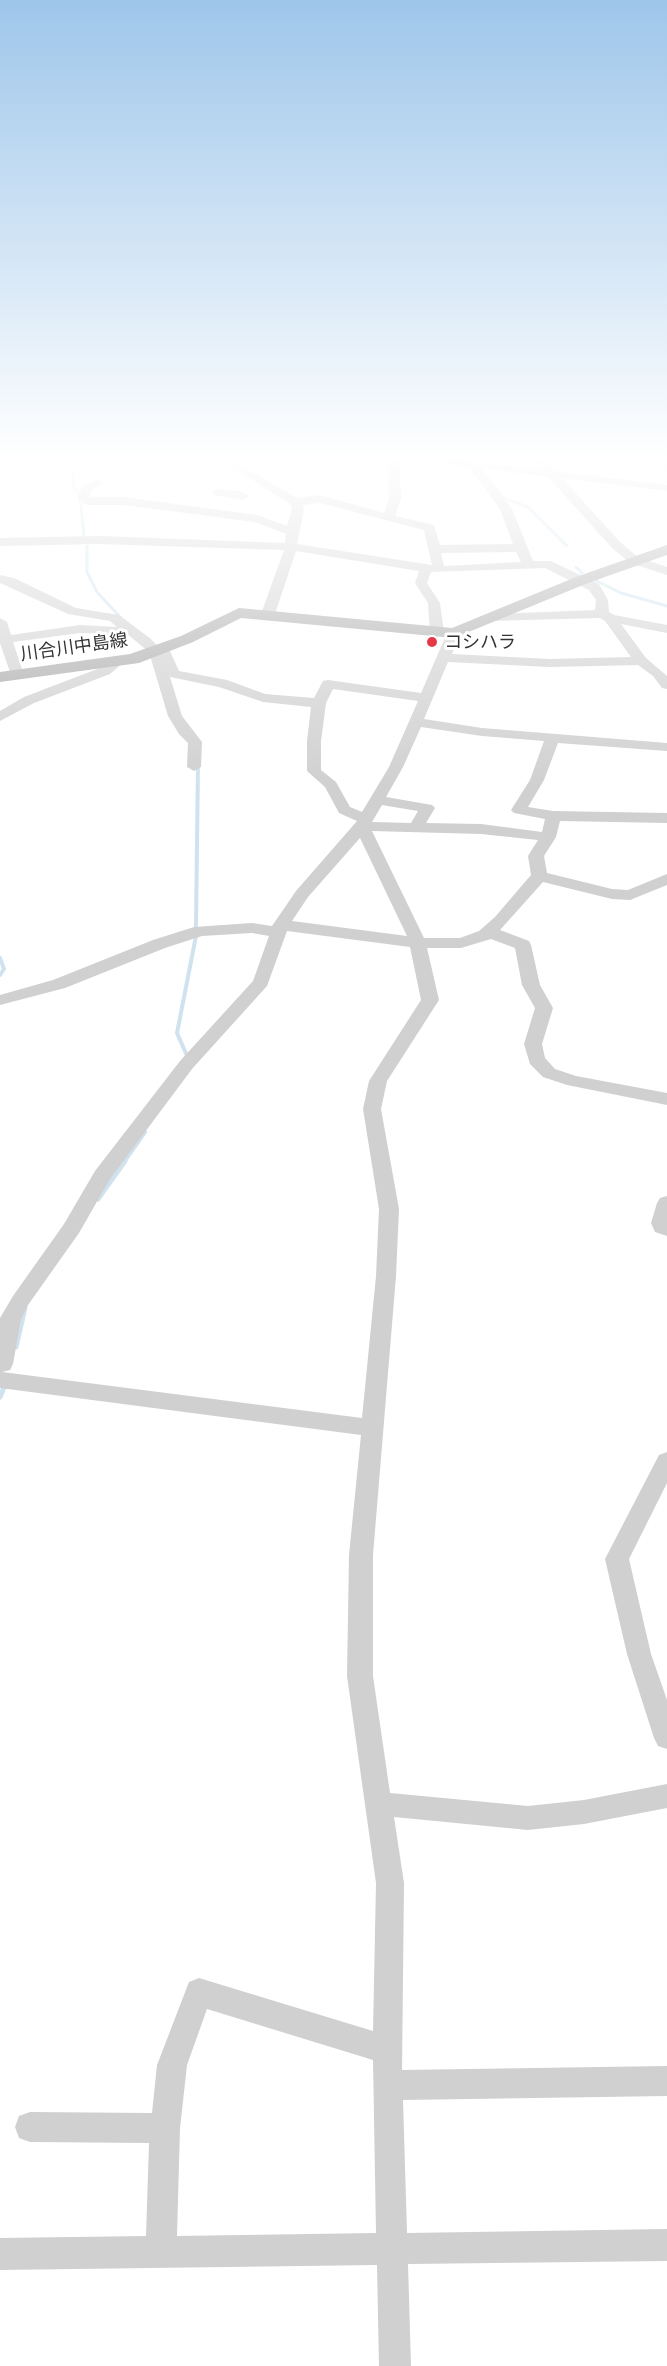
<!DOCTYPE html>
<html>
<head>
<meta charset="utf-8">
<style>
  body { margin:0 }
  canvas { display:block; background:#fff }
</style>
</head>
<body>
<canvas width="667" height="2366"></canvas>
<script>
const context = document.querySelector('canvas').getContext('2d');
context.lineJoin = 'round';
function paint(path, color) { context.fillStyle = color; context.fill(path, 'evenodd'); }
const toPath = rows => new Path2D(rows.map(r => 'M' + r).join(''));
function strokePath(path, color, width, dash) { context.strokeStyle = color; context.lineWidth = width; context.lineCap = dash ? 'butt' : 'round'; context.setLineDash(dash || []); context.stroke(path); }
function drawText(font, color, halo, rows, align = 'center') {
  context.font = font + ' "Golos Text","Noto Sans JP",sans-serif'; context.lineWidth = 6; context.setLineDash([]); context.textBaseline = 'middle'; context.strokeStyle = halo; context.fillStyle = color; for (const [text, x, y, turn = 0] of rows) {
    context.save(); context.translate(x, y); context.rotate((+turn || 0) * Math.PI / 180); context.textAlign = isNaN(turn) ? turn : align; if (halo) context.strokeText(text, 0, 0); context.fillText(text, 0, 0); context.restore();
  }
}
const green = toPath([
  [580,457,667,457,667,470,580,458]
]);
const streamFar2 = toPath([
  [71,457,74,488,80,495,84,538],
  [504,498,528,507,567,546],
  [87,546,87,572,97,592,121,618],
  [576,567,582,573],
  [595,580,621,593,667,606]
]);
const streamFar1 = toPath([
  [196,926,198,764],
  [0,958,4,969,0,975],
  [188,1058,177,1033,196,936],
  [124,1162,145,1132]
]);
const stream = toPath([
  [98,1199,125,1161],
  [16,1347,25,1308],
  [0,1397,5,1385]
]);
const minor = toPath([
  [216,457,228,457,297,498,320,495,384,513,389,499,388,457,399,457,401,499,395,516,434,525,440,545,513,544,500,509,469,467,417,460,412,457,441,457,541,469,530,457,542,457,555,471,667,485,667,491,562,478,620,542,638,557,667,567,667,575,630,563,612,548,548,477,482,468,512,509,533,561,551,561,599,584,608,600,609,612,614,615,667,625,667,633,621,624,646,658,667,676,667,689,662,688,653,676,638,665,550,667,448,662,424,719,482,728,667,743,667,751,558,743,544,780,528,807,553,811,667,813,667,823,560,821,556,837,544,856,547,873,612,889,628,890,667,874,667,885,630,900,612,899,543,882,500,930,529,941,531,945,540,985,553,1008,542,1044,545,1058,555,1069,576,1076,667,1093,667,1105,567,1085,543,1077,530,1064,524,1044,535,1008,522,985,515,948,491,939,461,948,427,948,439,1000,387,1081,381,1109,399,1209,396,1276,373,1555,373,1676,390,1793,528,1806,584,1800,667,1784,667,1808,584,1824,528,1830,394,1817,404,1883,402,2070,667,2066,667,2096,403,2100,407,2233,667,2229,667,2261,408,2264,411,2366,379,2366,377,2265,0,2270,0,2238,146,2236,149,2143,30,2142,19,2138,15,2127,19,2116,30,2112,152,2113,157,2065,189,1982,199,1978,373,2031,376,1883,347,1676,349,1555,361,1435,0,1388,0,1318,13,1296,64,1224,95,1171,180,1061,253,981,269,936,252,933,202,936,165,948,65,988,0,1005,0,995,53,980,153,940,194,927,252,923,272,926,296,891,357,821,339,813,325,787,307,771,307,741,311,707,263,702,219,687,170,677,182,716,202,742,201,767,194,771,187,767,188,743,179,734,168,716,149,652,127,634,80,633,13,642,24,675,22,678,12,678,0,643,0,618,7,622,11,635,80,625,117,627,110,621,68,614,0,583,0,575,14,578,76,608,119,615,151,639,162,651,170,651,179,671,227,680,265,694,314,698,323,681,328,680,421,693,447,633,454,629,461,633,452,654,550,659,631,657,605,621,600,618,489,621,487,618,489,615,494,614,595,610,596,600,589,590,545,568,431,572,427,583,440,603,444,633,437,637,430,633,428,603,415,583,419,571,296,551,275,614,268,618,261,614,284,550,99,544,0,546,0,538,99,536,285,543,286,534,255,522,124,505,87,505,78,499,82,486,97,480,103,483,91,490,90,497,124,497,257,515,287,526,292,509,290,504,216,457],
  [320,503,424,530,432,565,297,544,304,509,302,505,320,503],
  [516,552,521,562,444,566,441,553,516,552],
  [333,689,418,701,389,767,362,812,350,807,336,782,321,770,321,741,326,703,333,689],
  [421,727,482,736,544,741,530,780,511,810,514,813,545,819,542,832,481,824,426,823,435,808,432,805,386,797,403,767,421,727],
  [382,805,418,811,411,823,372,822,382,805],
  [372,831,481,834,538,840,528,856,531,875,495,917,479,931,460,938,424,938,372,831],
  [360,838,407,936,292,921,308,897,360,838],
  [287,931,410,947,421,1000,369,1081,363,1109,379,1209,376,1276,362,1418,2,1372,10,1370,13,1364,21,1319,28,1305,79,1233,110,1179,192,1069,267,986,287,931],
  [207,2009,373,2060,376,2233,177,2236,180,2128,187,2065,207,2009],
  [218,489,243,492,249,496,243,500,214,495,214,491,218,489],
  [118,657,125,661,110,674,34,703,0,721,0,711,24,697,100,668,118,657],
  [667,1196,667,1236,655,1232,651,1223,657,1203,660,1198,667,1196],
  [667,1452,667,1483,629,1559,651,1654,667,1700,667,1749,658,1746,654,1738,627,1654,605,1559,659,1455,667,1452]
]);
const major = toPath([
  [667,545,667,555,588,583,454,638,241,618,193,642,139,663,0,682,0,672,130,654,181,636,239,608,452,628,576,577,667,545]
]);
const markers = [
  [432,642,6,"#e63946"]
];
const farPoinames = [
  ["コシハラ",444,642]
];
const farStreetnames = [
  ["川合川中島線",74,647,-8]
];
paint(green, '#e6ecdf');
strokePath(streamFar2, '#cfe2ee', 3);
strokePath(streamFar1, '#cfe2ee', 4);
strokePath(stream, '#cfe2ee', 5);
paint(minor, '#d0d0d0');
paint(major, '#ababab');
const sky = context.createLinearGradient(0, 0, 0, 788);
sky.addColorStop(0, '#9ec6ea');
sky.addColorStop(0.58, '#fff');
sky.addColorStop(1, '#ffffff00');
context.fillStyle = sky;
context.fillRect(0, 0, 667, 788);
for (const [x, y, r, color] of markers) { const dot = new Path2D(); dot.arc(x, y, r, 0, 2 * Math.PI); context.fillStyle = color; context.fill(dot); strokePath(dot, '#fff', 2); }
drawText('18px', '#333', '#fff', farPoinames, 'left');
drawText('18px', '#333', '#fff', farStreetnames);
</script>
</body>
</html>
